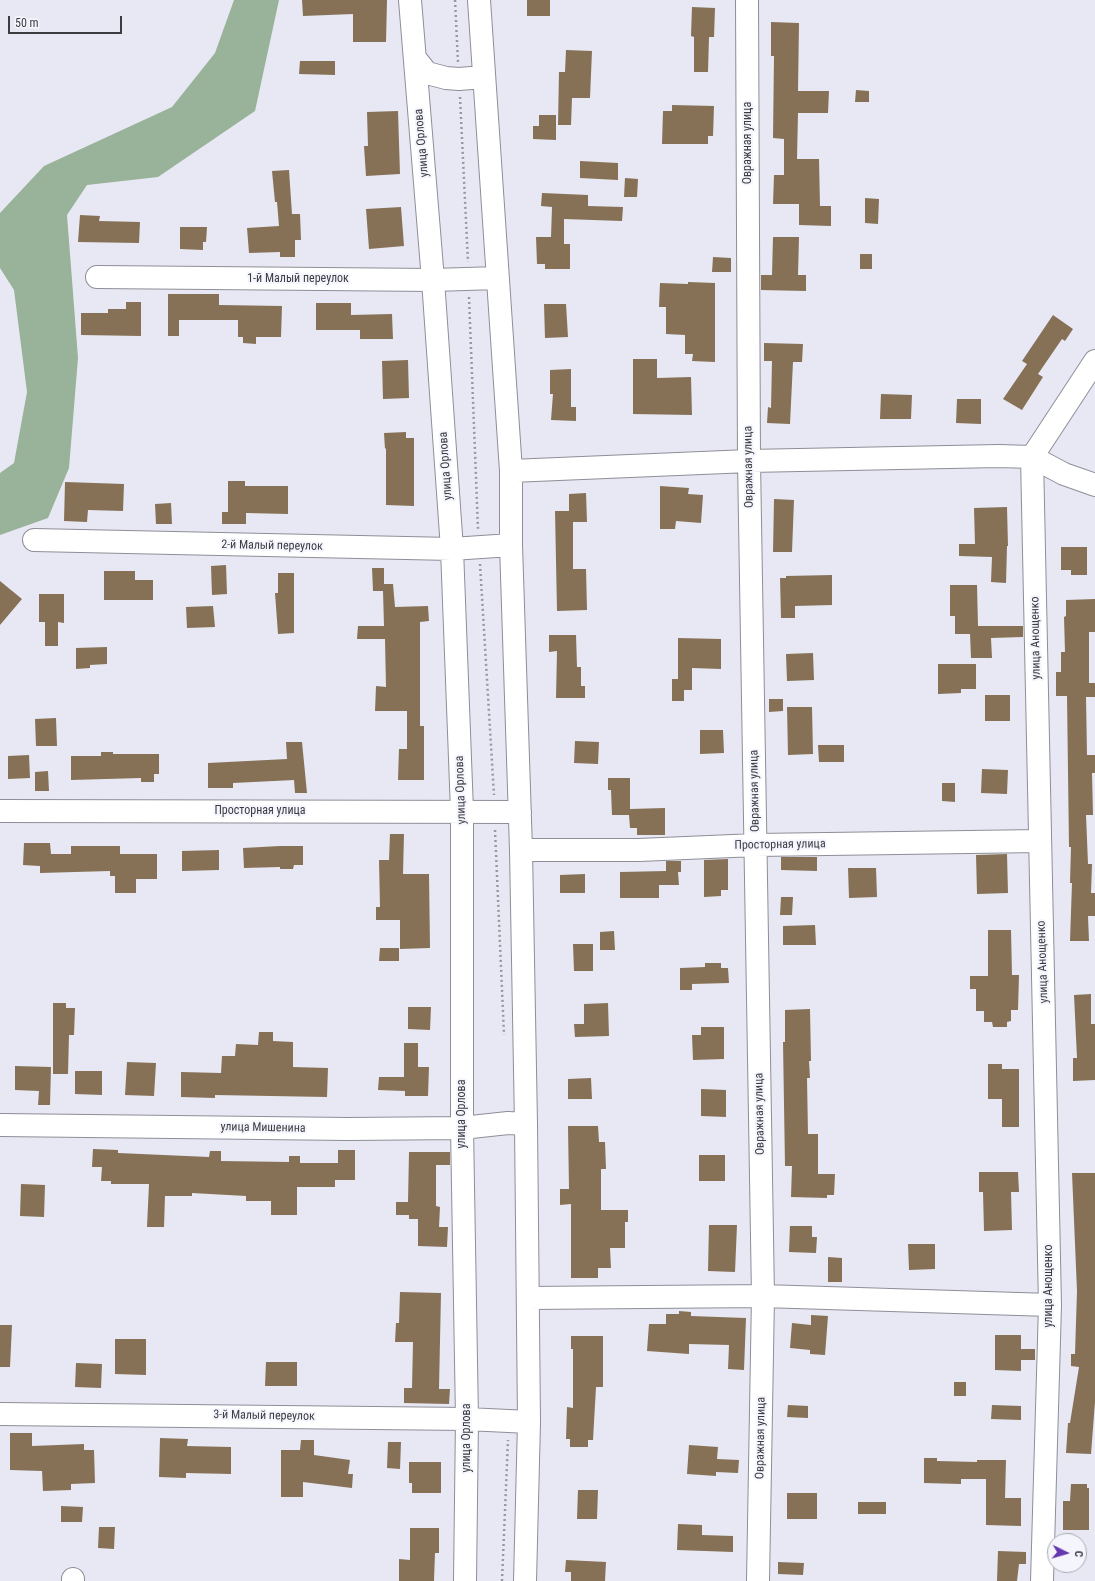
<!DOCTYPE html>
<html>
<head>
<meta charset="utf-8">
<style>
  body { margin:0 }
  #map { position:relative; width:1095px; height:1581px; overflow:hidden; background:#e7e8f3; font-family:"Roboto Condensed",sans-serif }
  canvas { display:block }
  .north { position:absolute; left:1047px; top:1533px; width:40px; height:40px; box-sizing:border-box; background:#f5f5fe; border:1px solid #ababb2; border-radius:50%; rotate:95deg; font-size:11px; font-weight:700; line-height:16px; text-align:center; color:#3b3c40 }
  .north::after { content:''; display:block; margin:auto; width:14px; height:18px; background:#6538b0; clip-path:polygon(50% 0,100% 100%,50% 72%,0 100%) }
  .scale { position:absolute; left:8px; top:16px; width:114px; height:18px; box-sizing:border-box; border:2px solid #3b3c40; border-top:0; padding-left:5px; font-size:12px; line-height:14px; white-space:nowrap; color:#3b3c40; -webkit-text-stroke:3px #f5f5fe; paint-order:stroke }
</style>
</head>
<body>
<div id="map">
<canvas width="1095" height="1581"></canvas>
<div class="north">С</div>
<div class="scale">50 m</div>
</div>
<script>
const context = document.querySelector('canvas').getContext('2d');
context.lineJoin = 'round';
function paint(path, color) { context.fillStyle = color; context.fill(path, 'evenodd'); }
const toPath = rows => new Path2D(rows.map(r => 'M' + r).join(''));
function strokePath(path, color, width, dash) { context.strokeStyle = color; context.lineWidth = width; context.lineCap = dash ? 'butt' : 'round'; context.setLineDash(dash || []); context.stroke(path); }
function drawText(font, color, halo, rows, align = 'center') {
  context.font = font + ' "Roboto Condensed",sans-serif'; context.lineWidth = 4; context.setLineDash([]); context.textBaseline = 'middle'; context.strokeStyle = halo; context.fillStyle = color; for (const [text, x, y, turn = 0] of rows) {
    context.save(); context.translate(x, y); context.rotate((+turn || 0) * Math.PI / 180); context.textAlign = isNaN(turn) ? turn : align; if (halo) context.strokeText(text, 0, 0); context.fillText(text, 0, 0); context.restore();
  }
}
const forest = toPath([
  [234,0,279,0,255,111,158,177,87,185,67,215,78,358,69,468,48,518,0,535,0,473,14,463,27,392,14,290,0,268,0,213,44,166,172,107,215,53]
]);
const building = toPath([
  [302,0,387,0,386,42,353,42,353,14,303,16],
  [527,0,550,0,550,16,527,16],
  [692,7,715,8,714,37,709,37,708,72,694,72,694,37,691,36],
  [771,22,799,23,798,91,829,91,828,113,798,113,797,159,819,159,820,206,831,206,831,226,799,225,799,204,773,204,774,175,784,175,784,139,773,138,774,56,771,56],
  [566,50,592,51,590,98,572,98,571,125,558,125,559,72,565,72],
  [300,61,335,61,335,75,299,74],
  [856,90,869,91,869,102,855,102],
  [672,105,714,106,713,136,708,136,708,144,662,144,663,111,672,111],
  [398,111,400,174,366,176,364,146,368,146,367,112],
  [539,115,556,115,556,140,533,139,533,126,539,126],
  [580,161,618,163,618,180,580,178],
  [289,170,292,214,300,214,301,240,295,240,295,257,280,257,280,252,249,253,247,228,279,226,277,202,275,202,272,171],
  [625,178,638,179,637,197,624,197],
  [542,193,588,195,588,206,623,207,622,221,564,219,564,244,570,244,570,269,545,269,545,264,537,264,536,237,551,237,552,207,541,206],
  [865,198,879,199,878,224,865,223],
  [401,207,404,246,369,249,366,209],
  [80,215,100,216,99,221,140,222,139,243,78,242],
  [180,227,207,227,206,242,203,242,203,250,180,249],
  [773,237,799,237,798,275,806,275,806,291,761,290,761,275,772,275],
  [860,254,872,254,872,269,860,269],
  [713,257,731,258,731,272,712,272],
  [688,282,715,283,715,362,692,361,693,354,685,354,685,335,666,334,666,307,659,307,660,283,688,284],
  [168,294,219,294,219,305,282,306,281,337,256,337,256,344,243,343,243,337,238,337,238,320,179,320,179,336,168,336],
  [126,302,141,302,141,336,81,335,81,313,108,313,108,309,126,309],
  [316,303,351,303,351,315,392,314,393,339,360,339,360,330,316,330],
  [544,304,566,304,568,337,545,338],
  [1053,315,1073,329,1065,341,1062,339,1038,374,1043,377,1022,410,1003,399,1027,364,1022,361],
  [764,343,803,344,802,362,793,362,790,424,767,423,768,407,771,408,772,361,764,361],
  [633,359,657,359,657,378,691,377,692,415,633,414],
  [408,360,409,398,383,399,382,361],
  [571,369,571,407,576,407,576,421,551,420,553,394,550,394,550,370],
  [881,394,912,395,911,419,880,419],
  [957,399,981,399,981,424,956,423],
  [406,432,406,438,414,438,414,506,386,505,386,448,385,449,384,433],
  [228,481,245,481,245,486,288,486,288,514,246,513,246,524,222,524,222,512,228,512],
  [65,482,124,484,123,511,88,510,87,522,64,521],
  [660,486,689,488,688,494,703,495,701,523,676,521,675,529,660,529],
  [586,493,587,522,573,522,573,569,586,569,587,610,557,611,555,511,569,511,569,494],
  [774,499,794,500,792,552,773,552],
  [171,503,172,524,156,524,155,504],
  [1007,507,1008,546,1007,546,1006,583,991,582,992,557,959,556,959,544,975,544,974,508],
  [1061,547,1087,547,1087,575,1071,575,1071,570,1061,570],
  [226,565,227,594,212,595,211,566],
  [372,568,384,568,384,584,393,584,395,607,428,606,429,621,420,622,420,726,424,726,424,780,398,780,399,749,407,749,407,711,375,711,376,686,386,687,385,639,357,639,358,626,384,626,383,591,373,591],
  [104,571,135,571,135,580,153,580,153,600,104,600],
  [278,573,294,573,294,633,278,634,275,593,278,593],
  [832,575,832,605,795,606,795,618,781,618,780,578,786,578,786,576],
  [0,581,22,599,0,625],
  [950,585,977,585,978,626,1023,626,1023,637,991,638,992,658,971,658,970,634,955,634,955,616,950,616],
  [39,594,64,594,64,623,58,622,58,646,45,646,45,622,39,622],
  [1095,599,1095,632,1089,632,1089,683,1095,683,1095,697,1086,697,1087,755,1095,755,1095,773,1092,773,1093,815,1086,815,1088,864,1092,864,1091,893,1095,893,1095,916,1088,916,1089,941,1070,941,1072,883,1070,883,1071,847,1069,847,1067,696,1056,696,1056,672,1061,672,1061,652,1065,652,1064,617,1066,616,1066,600],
  [213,606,215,627,187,628,186,607],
  [549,635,576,635,577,667,581,667,581,686,585,686,585,698,556,698,557,651,549,652],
  [678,638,721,639,721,669,692,668,692,690,684,690,684,701,672,701,672,679,678,679],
  [107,647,107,664,90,665,90,668,76,669,76,648],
  [813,653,814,680,787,681,786,654],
  [938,664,976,664,976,689,961,689,961,693,938,694],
  [985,695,1010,695,1010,721,985,721],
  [769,699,783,699,783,711,769,712],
  [787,707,812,707,813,754,788,755],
  [56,718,57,746,36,746,35,719],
  [700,730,723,730,724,753,700,754],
  [575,741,599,742,598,764,574,763],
  [286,742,302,742,307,793,295,793,294,780,233,783,233,788,208,788,208,763,287,759],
  [818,745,844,745,844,762,819,762],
  [101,752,113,752,113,754,159,754,159,774,154,774,154,782,141,782,141,778,71,780,71,756,101,756],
  [29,755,30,778,8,779,8,756],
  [982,769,1008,770,1007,794,981,793],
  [48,771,49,791,35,791,35,772],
  [608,778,630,778,630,809,665,808,665,835,637,835,637,828,630,828,629,815,612,815,611,790,608,790],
  [942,783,955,783,955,802,942,801],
  [390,834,404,834,403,874,429,874,430,948,400,949,400,920,376,920,376,907,380,907,379,860,389,860],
  [24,843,50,843,51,854,71,854,71,846,120,846,120,854,157,854,157,879,136,879,136,893,115,893,115,876,110,876,110,871,40,873,40,866,23,865],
  [280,846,303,846,303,865,294,865,293,869,280,869,280,867,244,868,243,848],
  [219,850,219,870,182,871,182,851],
  [1007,854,1008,893,977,894,976,855],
  [781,857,817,857,817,871,781,870],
  [728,859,728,890,721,890,721,896,704,897,704,860],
  [666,861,681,861,681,872,678,872,679,885,659,885,659,898,620,898,620,872,666,871],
  [848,868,876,868,877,897,849,898],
  [585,874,585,893,560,893,560,875],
  [781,897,793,897,792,915,780,915],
  [815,925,816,945,783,945,783,926],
  [988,930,1011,930,1012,975,1019,975,1018,1010,1011,1010,1011,1021,1007,1022,1007,1027,993,1027,992,1022,984,1022,984,1011,976,1011,976,989,970,989,970,976,988,976],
  [614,931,615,950,600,950,600,932],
  [573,944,593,944,593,971,574,971],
  [380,948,399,948,399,961,379,961],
  [705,963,721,963,721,968,728,968,729,983,692,984,692,990,680,990,680,968,705,967],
  [1091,994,1091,1024,1095,1024,1095,1080,1073,1081,1073,1058,1077,1058,1074,995],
  [53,1003,66,1003,66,1008,75,1008,74,1035,69,1035,68,1074,53,1074],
  [608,1003,609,1036,575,1037,574,1024,584,1024,584,1004],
  [408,1007,431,1007,430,1030,408,1029],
  [810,1009,811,1061,809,1061,810,1078,807,1078,808,1134,818,1134,818,1174,835,1174,834,1195,827,1195,827,1198,791,1197,792,1166,785,1166,783,1042,785,1042,785,1010],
  [701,1027,724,1027,724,1059,693,1060,692,1035,701,1035],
  [259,1032,273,1032,273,1041,293,1042,293,1067,328,1068,327,1097,215,1095,215,1098,181,1097,181,1072,221,1073,222,1056,235,1056,236,1044,258,1045],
  [404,1043,418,1043,418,1067,429,1067,428,1096,405,1096,405,1091,378,1090,379,1077,404,1077],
  [127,1062,156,1063,154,1096,125,1095],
  [988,1064,1002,1064,1002,1069,1019,1069,1019,1127,1002,1127,1002,1099,988,1099],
  [15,1066,51,1067,50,1105,38,1105,39,1091,15,1090],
  [75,1071,102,1071,102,1095,75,1094],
  [591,1078,592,1099,568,1099,568,1079],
  [701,1089,726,1090,726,1117,701,1116],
  [568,1126,598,1126,599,1142,605,1142,606,1169,601,1169,601,1210,628,1210,628,1222,625,1222,625,1248,610,1248,611,1268,598,1268,598,1278,571,1278,571,1204,560,1205,560,1189,569,1189],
  [93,1149,118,1150,118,1153,209,1157,210,1151,221,1151,221,1161,289,1162,289,1156,300,1156,300,1163,338,1163,338,1150,355,1150,355,1180,335,1180,335,1187,297,1187,297,1215,271,1215,271,1201,246,1201,246,1196,192,1193,192,1196,165,1196,164,1227,147,1227,149,1184,111,1184,111,1181,101,1181,102,1167,92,1167],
  [409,1152,450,1152,450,1165,436,1165,436,1206,440,1207,439,1227,448,1227,447,1247,418,1246,418,1219,409,1219,409,1215,396,1215,396,1202,408,1202],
  [699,1155,725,1155,725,1181,699,1181],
  [979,1172,1018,1172,1019,1192,1011,1192,1012,1230,984,1231,983,1192,979,1192],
  [1072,1173,1095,1173,1095,1402,1091,1454,1066,1453,1068,1423,1070,1423,1079,1367,1071,1366,1071,1354,1075,1354,1077,1291],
  [21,1184,45,1185,44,1217,20,1216],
  [709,1225,737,1225,735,1272,708,1271],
  [790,1226,812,1226,812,1237,817,1237,816,1253,789,1252],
  [908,1244,935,1244,935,1269,909,1270],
  [828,1257,842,1258,842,1282,828,1282],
  [400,1292,441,1293,439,1389,450,1389,449,1404,404,1403,404,1388,412,1388,413,1342,395,1342,396,1323,399,1323],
  [679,1311,691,1312,691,1316,746,1318,744,1370,728,1369,729,1345,689,1344,689,1354,647,1351,649,1324,666,1324,666,1314,679,1314],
  [811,1315,828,1316,825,1355,810,1354,810,1350,790,1348,792,1323,811,1325],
  [0,1325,12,1325,10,1367,0,1367],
  [995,1335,1021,1335,1021,1349,1035,1349,1035,1360,1021,1360,1021,1371,995,1370],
  [571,1336,603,1336,603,1387,596,1387,593,1440,588,1440,588,1447,570,1447,570,1439,566,1439,567,1407,573,1408,573,1349,571,1349],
  [115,1339,146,1339,146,1375,115,1374],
  [266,1362,297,1362,297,1386,265,1386],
  [76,1363,102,1364,101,1388,75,1387],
  [954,1382,966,1382,966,1396,954,1396],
  [788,1405,808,1406,808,1418,787,1417],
  [992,1405,1021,1406,1021,1420,991,1419],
  [10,1433,32,1433,32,1446,84,1444,84,1450,94,1450,95,1483,71,1484,71,1490,43,1491,42,1471,10,1470],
  [160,1438,188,1439,187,1446,231,1447,231,1474,186,1473,186,1478,159,1477],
  [301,1440,314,1440,314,1455,350,1460,348,1474,353,1474,352,1488,303,1482,303,1497,281,1497,281,1450,300,1450],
  [388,1442,401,1442,400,1469,387,1468],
  [689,1445,718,1447,717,1459,739,1460,738,1473,716,1472,716,1476,687,1474],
  [924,1458,937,1458,937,1461,977,1462,977,1460,1006,1460,1005,1498,1021,1498,1021,1526,986,1525,986,1479,961,1479,961,1484,924,1483],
  [409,1462,441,1462,441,1493,412,1493,412,1483,409,1483],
  [1071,1484,1087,1484,1087,1488,1089,1488,1089,1530,1063,1530,1063,1501,1070,1501],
  [578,1490,598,1490,597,1519,577,1519],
  [787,1493,817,1493,817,1519,787,1519],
  [858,1502,886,1502,886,1514,858,1514],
  [61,1506,83,1507,82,1522,61,1522],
  [678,1524,702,1525,702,1535,733,1536,733,1552,677,1550],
  [99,1527,115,1527,114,1549,98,1548],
  [410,1528,439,1528,439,1553,435,1553,434,1581,399,1581,399,1559,410,1560],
  [998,1551,1026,1552,1026,1564,1019,1564,1017,1581,997,1581],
  [566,1560,606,1562,605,1581,571,1581,571,1572,565,1572],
  [778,1562,804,1563,803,1575,778,1574]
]);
const path = toPath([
  [455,0,458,62],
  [460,97,468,262],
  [469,297,478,529],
  [480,564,494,795],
  [495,830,504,1035],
  [502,1581,508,1440]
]);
const minor = toPath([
  [410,0,433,280,452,549,462,811,462,1128,467,1419,465,1581],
  [479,0,511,471,511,545,521,850,526,1124,529,1422,525,1581],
  [747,0,749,461,763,1296,758,1581],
  [415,58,427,73,446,78,459,79,484,77],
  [97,277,433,280,498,278],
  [511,471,749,461,999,456,1032,457,1064,474,1095,485],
  [34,540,452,549,511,545],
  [0,811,520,812],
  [521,850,639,850,756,845,1040,841],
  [0,1125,348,1129,462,1128,508,1123,526,1124],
  [528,1298,763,1296,1050,1305],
  [0,1414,467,1419,529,1422],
  [73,1581,73,1579],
  [1042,1581,1050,1305,1032,457,1095,361]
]);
const streetNames = [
  ["улица Орлова",422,143,-95],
  ["Овражная улица",748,143,-90],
  ["1-й Малый переулок",298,279],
  ["улица Орлова",446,466,-94],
  ["Овражная улица",749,467,-91],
  ["2-й Малый переулок",272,546,1],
  ["улица Анощенко",1036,638,-91],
  ["улица Орлова",461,790,-92],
  ["Овражная улица",755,791,-91],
  ["Просторная улица",260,811],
  ["Просторная улица",780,845,-1],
  ["улица Анощенко",1043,962,-92],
  ["улица Орлова",462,1114,-90],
  ["Овражная улица",760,1114,-91],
  ["улица Мишенина",263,1128,1],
  ["улица Анощенко",1049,1286,-90],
  ["3-й Малый переулок",264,1416,1],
  ["улица Орлова",467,1438,-90],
  ["Овражная улица",761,1438,-89]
];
paint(forest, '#98b399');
paint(building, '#867156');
strokePath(minor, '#8e8e98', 24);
strokePath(path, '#9798a0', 2.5, [2, 3]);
strokePath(minor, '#fff', 22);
drawText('12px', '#3b3c40', '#f5f5fe', streetNames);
</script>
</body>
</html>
